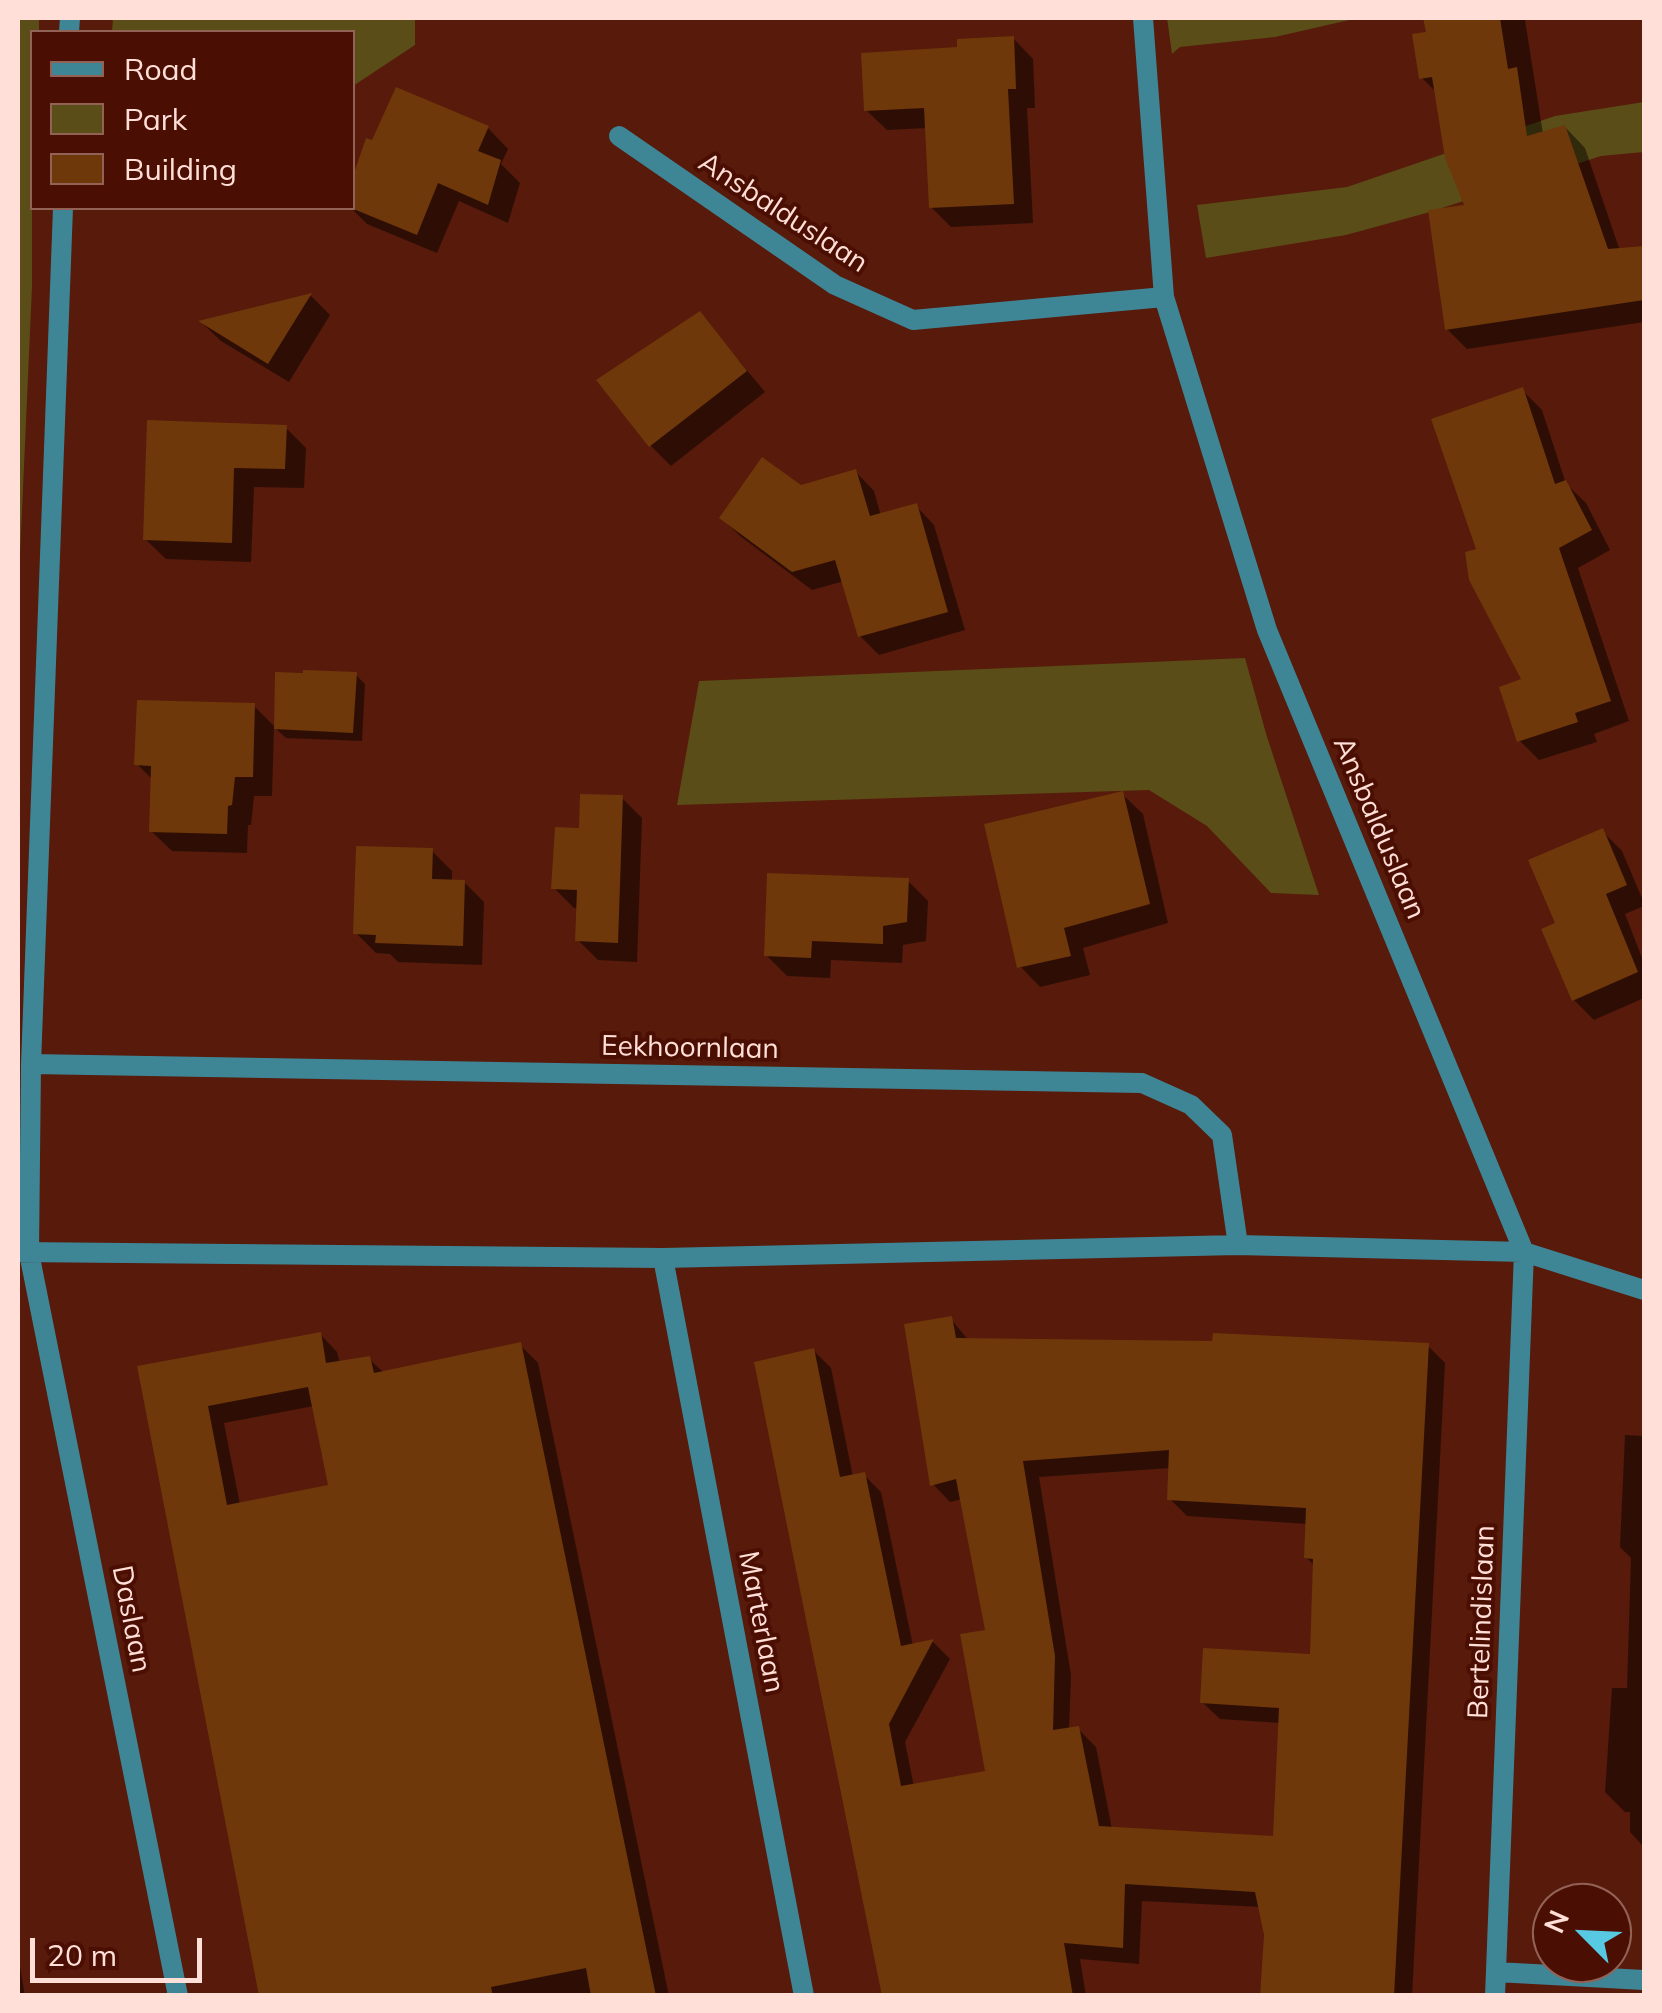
<!DOCTYPE html>
<html>
<head>
<meta charset="utf-8">
<style>
  body { margin:0 }
  #map { position:relative; width:1662px; height:2013px; overflow:hidden; background:#571a0b; font-family:Mulish,sans-serif }
  canvas { display:block }
  .frame { position:absolute; inset:0; border:20px solid #ffdfd7; pointer-events:none }
  .legend { position:absolute; left:30px; top:30px; width:325px; height:180px; box-sizing:border-box; background:#4b0e02; border:2px solid #936257; margin:0; padding:12px 18px; list-style:none; font-size:30px; color:#ffdfd7 }
  .legend li { display:flex; align-items:center; gap:20px; height:50px }
  .legend b { width:50px; border:2px solid #936257 }
  .north { position:absolute; left:1532px; top:1883px; width:100px; height:100px; box-sizing:border-box; background:#4b0e02; border:2px solid #936257; border-radius:50%; rotate:294deg; font-size:28px; font-weight:700; line-height:40px; text-align:center; color:#ffdfd7 }
  .north::after { content:''; display:block; margin:auto; width:35px; height:45px; background:#57c9e2; clip-path:polygon(50% 0,100% 100%,50% 72%,0 100%) }
  .scale { position:absolute; left:30px; top:1938px; width:172px; height:45px; box-sizing:border-box; border:5px solid #ffdfd7; border-top:0; padding-left:12px; font-size:30px; line-height:35px; white-space:nowrap; color:#ffdfd7; -webkit-text-stroke:8px #4b0e02; paint-order:stroke }
</style>
</head>
<body>
<div id="map">
<canvas width="1662" height="2013"></canvas>
<div class="frame"></div>
<ul class="legend">
<li><b style="height:12px;background:#3e8696"></b>Road</li>
<li><b style="height:28px;background:#5b4d17"></b>Park</li>
<li><b style="height:28px;background:#6e380a"></b>Building</li>
</ul>
<div class="north">N</div>
<div class="scale">20 m</div>
</div>
<script>
const context = document.querySelector('canvas').getContext('2d');
context.lineJoin = 'round';
function paint(path, color) { context.fillStyle = color; context.fill(path, 'evenodd'); }
const toPath = rows => new Path2D(rows.map(r => 'M' + r).join(''));
function strokePath(path, color, width, dash) { context.strokeStyle = color; context.lineWidth = width; context.lineCap = dash ? 'butt' : 'round'; context.setLineDash(dash || []); context.stroke(path); }
function drawText(font, color, halo, rows, align = 'center') {
  context.font = font + ' Mulish,sans-serif'; context.lineWidth = 8; context.setLineDash([]); context.textBaseline = 'middle'; context.strokeStyle = halo; context.fillStyle = color; for (const [text, x, y, turn = 0] of rows) {
    context.save(); context.translate(x, y); context.rotate((+turn || 0) * Math.PI / 180); context.textAlign = isNaN(turn) ? turn : align; if (halo) context.strokeText(text, 0, 0); context.fillText(text, 0, 0); context.restore();
  }
}
const green = toPath([
  [18,18,39,18,39,32,32,32,32,287,18,600],
  [113,18,415,18,415,45,353,86,352,32,112,32],
  [1167,18,1358,18,1275,37,1180,47,1172,54],
  [1644,102,1644,152,1601,156,1430,212,1346,235,1206,258,1197,205,1347,187,1555,116],
  [1245,658,1267,737,1319,895,1271,893,1207,826,1149,790,677,805,699,681]
]);
const shadow = toPath([
  [1426,18,1536,18,1525,20,1543,134,1565,127,1585,148,1620,251,1644,248,1644,322,1467,349,1447,329,1468,207,1437,93,1421,77,1428,34],
  [1013,38,1033,59,1035,108,1027,108,1033,223,951,227,931,207,927,128,887,130,866,110,960,50],
  [488,128,508,149,501,164,520,183,508,223,459,201,437,253,367,224,351,208],
  [311,296,330,315,289,382,221,341,202,323],
  [700,314,765,392,671,466,651,446,600,380],
  [1522,390,1542,410,1566,484,1586,503,1610,550,1578,568,1629,721,1594,734,1597,742,1539,760,1519,740,1524,680,1479,550],
  [149,423,286,428,306,448,304,488,254,487,251,562,166,559,145,539],
  [856,472,874,491,881,516,916,506,934,525,965,630,879,655,860,636,844,581,812,590,740,536,722,518],
  [356,675,365,684,362,741,286,738,274,727,272,796,254,796,251,825,248,825,247,853,172,851,151,831,153,780,137,764,254,706,276,728],
  [1122,794,1143,814,1168,923,1083,948,1090,975,1040,987,1020,966],
  [622,798,642,818,637,962,598,960,578,940,579,909,574,908,554,888,581,830],
  [1602,831,1622,851,1644,903,1644,906,1625,914,1644,963,1644,998,1594,1020,1574,1000,1558,924],
  [432,851,452,871,452,882,464,882,484,902,482,965,398,962,390,954,376,953,356,933],
  [908,881,928,901,926,941,903,945,902,963,831,960,830,978,787,976,766,955],
  [951,1319,969,1341,1428,1346,1445,1363,1412,1996,1259,1996,1264,1978,1266,1935,1261,1907,1142,1901,1139,1964,1080,1959,1086,1996,885,1996,814,1351,831,1368,853,1477,864,1475,881,1492,913,1646,933,1642,950,1659,905,1742,914,1787,988,1773,988,1632,962,1499,950,1502,933,1484],
  [1171,1468,1170,1499,1187,1516,1308,1524,1306,1557,1315,1566,1312,1657,1202,1702,1220,1719,1281,1723,1275,1839,1112,1829,1096,1747,1078,1729,1069,1730,1071,1675,1039,1477],
  [320,1334,337,1352,340,1363,369,1359,384,1373,520,1345,538,1363,669,1996,261,1996,140,1368],
  [314,1406,331,1487,240,1505,224,1423],
  [1625,1435,1644,1436,1644,1847,1630,1832,1630,1812,1625,1812,1605,1792,1612,1688,1627,1688,1631,1558,1620,1547],
  [18,1955,25,1996,18,1996]
]);
const building = toPath([
  [1423,18,1500,18,1508,69,1517,67,1527,136,1565,125,1608,249,1644,246,1644,300,1445,330,1428,210,1464,205,1445,158,1432,77,1419,79,1412,34,1426,32],
  [1014,36,1016,89,1008,89,1014,204,929,208,924,108,864,111,861,53,957,47,957,39],
  [396,87,489,126,478,151,501,160,488,205,438,183,417,235,351,208,352,179,366,138,372,140],
  [312,293,268,364,198,321],
  [700,311,747,371,649,447,596,380],
  [1523,387,1555,484,1566,480,1592,530,1559,548,1611,701,1575,713,1578,722,1517,742,1499,687,1521,679,1469,580,1465,552,1476,549,1431,419],
  [147,420,287,425,285,469,234,468,232,543,143,540],
  [762,457,801,485,856,469,870,516,917,503,948,612,858,637,835,560,792,572,719,518],
  [303,670,357,672,353,733,274,729,275,672,303,673],
  [137,700,255,703,253,777,235,777,232,805,228,806,227,834,149,832,151,766,134,765],
  [1123,791,1150,904,1064,928,1071,956,1017,968,984,824],
  [580,794,623,795,618,943,575,941,577,890,551,889,555,827,579,828],
  [1603,828,1627,885,1606,894,1638,972,1572,1001,1541,929,1555,923,1528,860],
  [356,846,433,848,432,879,465,880,463,946,375,943,376,935,353,934],
  [767,873,909,878,907,922,883,926,883,944,812,941,811,958,764,956],
  [952,1316,956,1338,1212,1341,1213,1333,1429,1343,1394,1996,1260,1996,1264,1935,1255,1892,1125,1884,1123,1948,1064,1943,1073,1996,882,1996,754,1362,814,1348,840,1477,865,1472,901,1646,934,1639,889,1724,901,1786,985,1771,960,1634,985,1630,956,1479,930,1486,904,1324],
  [1169,1450,1167,1500,1306,1508,1304,1558,1313,1559,1310,1654,1203,1648,1200,1703,1279,1708,1273,1836,1099,1826,1079,1726,1053,1730,1055,1656,1023,1461],
  [321,1332,326,1363,370,1356,374,1373,521,1342,656,1996,591,1996,586,1968,491,1987,493,1996,259,1996,137,1366],
  [308,1387,328,1485,227,1505,208,1406]
]);
const street = toPath([
  [1143,18,1164,297,1267,630,1524,1252,1644,1290],
  [69,32,70,18],
  [619,136,835,285,913,320,1164,297],
  [63,208,31,1064,29,1253,178,1996],
  [31,1064,1142,1083,1191,1105,1222,1135,1238,1245],
  [18,1252,663,1258,1238,1245,1524,1252,1495,1996],
  [663,1258,804,1996],
  [1496,1972,1644,1980]
]);
const streetNames = [
  ["Ansbalduslaan",783,213,33],
  ["Ansbalduslaan",1379,828,67],
  ["Eekhoornlaan",690,1048,1],
  ["Daslaan",131,1619,79],
  ["Marterlaan",761,1622,79],
  ["Bertelindislaan",1482,1622,-88]
];
paint(green, '#5b4d17');
paint(shadow, '#0007');
paint(building, '#6e380a');
strokePath(street, '#3e8696', 20);
drawText('28px', '#ffdfd7', '#4b0e02', streetNames);
</script>
</body>
</html>
